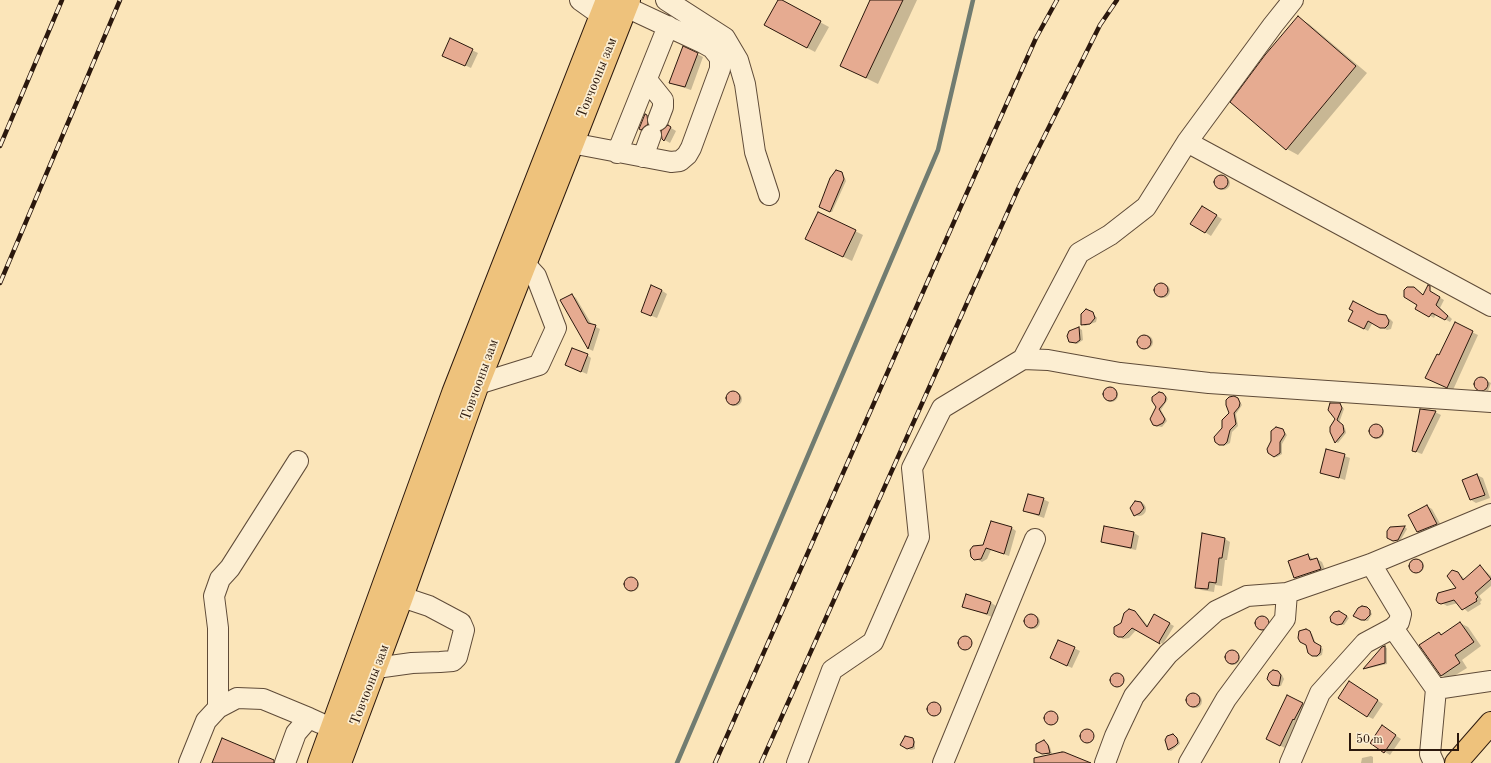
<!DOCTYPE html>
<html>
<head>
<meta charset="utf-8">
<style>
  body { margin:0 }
  #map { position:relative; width:1491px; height:763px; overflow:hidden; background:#fbe5b9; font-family:"Old Standard TT",serif }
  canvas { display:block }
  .scale { position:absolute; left:1349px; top:733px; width:110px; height:18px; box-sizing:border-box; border:2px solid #2b180d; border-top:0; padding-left:5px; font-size:12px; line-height:14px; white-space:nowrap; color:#2b180d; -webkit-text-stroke:3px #fceed2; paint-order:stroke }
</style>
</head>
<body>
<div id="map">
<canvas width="1491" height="763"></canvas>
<div class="scale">50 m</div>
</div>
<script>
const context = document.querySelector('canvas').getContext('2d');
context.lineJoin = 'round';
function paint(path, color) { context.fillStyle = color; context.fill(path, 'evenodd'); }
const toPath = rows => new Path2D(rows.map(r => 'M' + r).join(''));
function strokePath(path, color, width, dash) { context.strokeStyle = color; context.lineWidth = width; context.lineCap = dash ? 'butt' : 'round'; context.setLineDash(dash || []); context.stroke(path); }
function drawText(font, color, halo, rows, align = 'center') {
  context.font = font + ' "Old Standard TT",serif'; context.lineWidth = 3.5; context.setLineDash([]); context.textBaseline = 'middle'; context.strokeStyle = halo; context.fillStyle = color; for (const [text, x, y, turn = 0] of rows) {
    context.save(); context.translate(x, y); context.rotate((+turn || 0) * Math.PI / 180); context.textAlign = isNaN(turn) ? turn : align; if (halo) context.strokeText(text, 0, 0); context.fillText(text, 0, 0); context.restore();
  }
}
const shadow = toPath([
  [779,0,829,27,815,52,774,30],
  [872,0,917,0,878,84,841,66],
  [1298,18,1309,24,1367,73,1298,155,1287,149],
  [451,40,478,53,471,68,449,58],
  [697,54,703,57,691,90,670,83],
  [645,116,653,120,647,132,640,128],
  [668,126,676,131,670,143,663,139],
  [836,171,843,174,846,181,832,212,820,207,833,174],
  '1216 183a7 7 0 1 1 14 0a7 7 0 1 1-14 0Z',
  [1202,207,1222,219,1211,236,1191,223],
  [855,231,863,235,852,261,806,239],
  '1156 291a7 7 0 1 1 14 0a7 7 0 1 1-14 0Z',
  [1414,288,1424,295,1427,290,1444,300,1440,308,1452,319,1450,322,1436,314,1434,318,1417,309,1419,305],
  [661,290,667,294,657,318,647,314],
  [572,295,576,298,592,325,600,329,593,351,589,349,562,301],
  [1091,311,1097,318,1096,322,1085,326,1082,324],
  [1378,315,1390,319,1393,322,1391,329,1387,330,1373,322,1368,331,1353,323],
  [1455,324,1478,335,1453,390,1432,381,1439,356],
  [1079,328,1082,330,1083,340,1077,344,1070,341,1071,331],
  '1139 342a7 7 0 1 1 14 0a7 7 0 1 1-14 0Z',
  [586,354,591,358,587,374,566,365],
  [1482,378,1491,383,1488,391,1476,387,1475,381],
  '1104 395a7 7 0 1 1 14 0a7 7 0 1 1-14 0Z',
  '728 399a7 7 0 1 1 14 0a7 7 0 1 1-14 0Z',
  [1163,394,1168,399,1161,410,1167,421,1162,427,1156,426,1157,407],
  [1238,399,1242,405,1236,414,1238,426,1232,432,1230,443,1224,446,1216,441],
  [1340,404,1344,409,1339,423,1345,428,1346,433,1338,443,1336,442,1336,419],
  [1435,412,1441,415,1422,454,1419,453,1413,450],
  '1370 432a7 7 0 1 1 14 0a7 7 0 1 1-14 0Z',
  [1282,430,1287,435,1282,444,1282,454,1277,457,1273,456],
  [1327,450,1350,458,1345,480,1321,472],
  [1477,475,1483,478,1490,498,1476,503,1471,500],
  [1043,499,1049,502,1044,518,1024,511],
  '1132 509a7 7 0 1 1 14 0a7 7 0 1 1-14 0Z',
  [1427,506,1432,509,1442,527,1423,535,1418,532],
  [1405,527,1407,529,1400,541,1392,540,1392,528],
  [1012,528,1016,531,1009,556,991,550,987,559,982,562,977,559,984,546],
  [1134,533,1139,536,1136,550,1107,544,1102,541],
  [1203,535,1225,539,1230,542,1227,560,1225,560,1222,586,1215,585,1214,592,1201,590,1196,587],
  [1308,555,1314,560,1317,559,1322,562,1326,572,1301,581,1295,578,1289,561],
  '1410 566a7 7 0 1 1 14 0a7 7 0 1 1-14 0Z',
  [1480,566,1491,576,1491,586,1479,596,1482,600,1480,602,1481,604,1468,612,1458,603,1447,606,1442,603,1457,589,1457,572,1465,579],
  '627 585a6 6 0 1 1 12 0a6 6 0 1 1-12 0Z',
  [990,602,996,606,992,617,963,606],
  [1369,609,1372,614,1368,621,1364,621,1354,615],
  [1135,612,1139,615,1148,626,1155,616,1174,626,1163,644,1137,629,1129,638,1123,639,1119,636,1122,623],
  [1343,614,1349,618,1344,625,1335,624],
  '1026 622a7 7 0 1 1 14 0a7 7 0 1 1-14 0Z',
  [1262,618,1271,623,1265,631,1256,625,1257,621],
  [1460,623,1468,627,1481,646,1462,660,1467,668,1449,679,1441,675,1439,633,1443,635],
  [1306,630,1312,634,1316,644,1323,649,1322,655,1317,657,1309,653],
  '960 644a6 6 0 1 1 12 0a6 6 0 1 1-12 0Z',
  [1385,647,1387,648,1387,664,1365,669],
  [1074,648,1080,651,1072,668,1057,661],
  '1226 658a7 7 0 1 1 14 0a7 7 0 1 1-14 0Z',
  [1276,672,1282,675,1284,679,1281,686,1276,685],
  '1112 681a6 6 0 1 1 12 0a6 6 0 1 1-12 0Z',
  [1354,685,1383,704,1373,719,1367,716],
  '1188 701a7 7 0 1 1 14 0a7 7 0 1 1-14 0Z',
  [1287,696,1308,707,1298,721,1285,748,1273,742],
  '929 710a6 6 0 1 1 12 0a6 6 0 1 1-12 0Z',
  '1046 719a6 6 0 1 1 12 0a6 6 0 1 1-12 0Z',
  [1387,730,1401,739,1390,755,1371,743],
  '1082 737a6 6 0 1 1 12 0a6 6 0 1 1-12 0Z',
  [1171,736,1179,740,1180,744,1171,751,1168,750],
  [912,739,915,741,915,749,911,750,901,745],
  [1046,743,1050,747,1052,754,1041,753],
  [1371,756,1373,757,1373,763,1361,763,1362,758]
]);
const stream = toPath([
  [677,763,938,150,973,0]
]);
const building = toPath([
  [778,0,782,0,821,21,807,48,764,25,778,0],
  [870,0,903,0,866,78,840,66,870,0],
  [1298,16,1356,66,1286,150,1230,102,1265,55,1298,16],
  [450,38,473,49,465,66,442,56,450,38],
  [683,46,698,53,685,87,669,83,683,46],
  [645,114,647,115,648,124,641,130,639,129,645,114],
  [668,125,671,127,664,141,662,139,661,131,668,125],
  [836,170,842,172,844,179,830,212,819,207,830,178,836,170],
  '1214 182a7 7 0 1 1 14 0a7 7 0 1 1-14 0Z',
  [1202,206,1217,215,1205,233,1190,224,1202,206],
  [818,212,856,230,843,257,805,239,818,212],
  '1154 290a7 7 0 1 1 14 0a7 7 0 1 1-14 0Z',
  [651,285,662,290,651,316,641,312,651,285],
  [1428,285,1430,286,1430,291,1440,297,1436,305,1448,316,1445,320,1432,313,1429,317,1415,309,1417,305,1404,297,1404,290,1407,287,1414,287,1423,295,1428,285],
  [572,294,588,323,596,325,588,349,560,300,572,294],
  [1353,301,1378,314,1386,315,1389,321,1388,325,1385,328,1380,328,1368,321,1364,329,1348,321,1353,311,1349,309,1353,301],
  [1086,309,1093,312,1095,318,1090,324,1081,325,1081,314,1086,309],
  [1455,322,1473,331,1447,388,1445,387,1425,378,1437,354,1439,355,1455,322],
  [1079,327,1080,340,1076,343,1069,342,1067,336,1069,331,1079,327],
  '1137 342a7 7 0 1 1 14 0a7 7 0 1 1-14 0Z',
  [572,348,588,354,581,372,565,365,572,348],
  '1474 384a7 7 0 1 1 14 0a7 7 0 1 1-14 0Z',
  '1103 394a7 7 0 1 1 14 0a7 7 0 1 1-14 0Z',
  '726 398a7 7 0 1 1 14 0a7 7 0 1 1-14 0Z',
  [1159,392,1163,393,1166,397,1165,402,1159,409,1165,419,1163,423,1157,426,1153,425,1150,419,1156,407,1152,401,1152,397,1159,392],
  [1234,396,1238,398,1240,403,1239,407,1234,413,1236,424,1230,430,1227,442,1224,445,1219,445,1215,442,1214,437,1222,428,1222,420,1229,413,1226,405,1226,400,1229,397,1234,396],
  [1330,403,1340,403,1342,408,1337,420,1343,425,1344,432,1335,443,1330,432,1330,427,1335,419,1328,410,1330,403],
  [1420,409,1436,411,1416,452,1412,451,1420,409],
  '1369 431a7 7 0 1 1 14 0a7 7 0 1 1-14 0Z',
  [1276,427,1283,429,1285,434,1280,442,1280,453,1274,457,1268,453,1267,449,1271,441,1271,431,1276,427],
  [1326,449,1345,454,1339,478,1320,473,1326,449],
  [1477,474,1485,495,1470,500,1462,480,1477,474],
  [1028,494,1044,498,1039,515,1023,511,1028,494],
  [1135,501,1141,502,1144,508,1140,513,1134,516,1130,508,1135,501],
  [1427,505,1437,524,1417,532,1408,515,1427,505],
  [991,521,1012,527,1004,554,986,548,981,559,974,560,971,557,970,550,973,546,983,545,991,521],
  [1104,526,1134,532,1131,548,1101,542,1104,526],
  [1405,526,1398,540,1393,541,1387,538,1387,531,1390,527,1405,526],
  [1202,533,1225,538,1222,558,1219,558,1216,583,1209,582,1208,589,1195,588,1202,533],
  [1308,554,1310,560,1317,558,1321,569,1294,578,1288,561,1308,554],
  '1409 566a7 7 0 1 1 14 0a7 7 0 1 1-14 0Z',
  [1480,565,1491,579,1475,593,1478,597,1476,599,1477,601,1462,610,1454,600,1441,604,1438,603,1436,600,1438,593,1456,588,1447,576,1452,570,1458,572,1463,580,1480,565],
  '624 584a7 7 0 1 1 14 0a7 7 0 1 1-14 0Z',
  [966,594,991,602,987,614,962,607,966,594],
  [1362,606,1367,607,1370,610,1370,615,1365,620,1361,620,1353,616,1358,608,1362,606],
  [1129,609,1135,611,1147,627,1154,614,1170,623,1159,642,1160,644,1132,628,1123,637,1118,637,1114,634,1114,627,1121,623,1124,613,1129,609],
  [1339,611,1347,616,1342,624,1337,625,1331,622,1330,617,1334,612,1339,611],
  '1024 621a7 7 0 1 1 14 0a7 7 0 1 1-14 0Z',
  '1255 623a7 7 0 1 1 14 0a7 7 0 1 1-14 0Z',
  [1460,622,1474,642,1455,655,1460,663,1441,676,1419,645,1439,632,1441,635,1460,622],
  [1306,629,1310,631,1314,642,1321,646,1320,653,1317,656,1312,656,1308,653,1306,645,1300,642,1298,638,1299,631,1306,629],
  '958 643a7 7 0 1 1 14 0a7 7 0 1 1-14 0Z',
  [1058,640,1075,647,1067,666,1050,658,1058,640],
  [1385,646,1385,663,1363,669,1382,647,1385,646],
  '1225 657a7 7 0 1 1 14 0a7 7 0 1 1-14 0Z',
  [1273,670,1278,671,1281,675,1279,686,1272,685,1267,679,1269,673,1273,670],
  '1110 680a7 7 0 1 1 14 0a7 7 0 1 1-14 0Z',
  [1349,681,1378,700,1367,717,1338,698,1349,681],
  '1186 700a7 7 0 1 1 14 0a7 7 0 1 1-14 0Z',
  [1287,695,1303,703,1294,720,1293,719,1280,746,1266,739,1287,695],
  '927 709a7 7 0 1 1 14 0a7 7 0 1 1-14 0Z',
  '1044 718a7 7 0 1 1 14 0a7 7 0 1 1-14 0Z',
  [1382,725,1396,735,1384,753,1370,743,1382,725],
  '1080 736a7 7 0 1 1 14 0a7 7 0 1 1-14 0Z',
  [1173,734,1177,738,1178,743,1175,746,1168,750,1165,740,1167,736,1173,734],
  [905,736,913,738,914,742,913,747,907,749,900,745,905,736],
  [222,738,274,760,274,763,212,763,222,738],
  [1044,740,1048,745,1050,753,1042,754,1036,751,1036,744,1044,740],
  [1062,752,1064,752,1091,763,1034,763,1034,758,1062,752]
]);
const minor = toPath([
  [580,0,601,15],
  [666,0,725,38,738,60,745,84,755,152,769,195],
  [647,80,663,100,663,107,658,120],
  [1187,142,1491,306],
  [571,143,671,162,680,161,687,155,691,148,720,69,720,58,712,48,703,43,626,7],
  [617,153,668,26],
  [643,157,651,135],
  [1023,359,1079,253,1110,235,1146,207,1187,142,1273,25,1293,0],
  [478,384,539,365,556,328,536,276,524,263],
  [1371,564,1401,614,1399,622,1393,628,1436,689,1430,754,1434,763],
  [376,668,412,663,440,662,453,661,457,657,464,630,461,623,429,606,402,597],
  [1436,689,1491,681],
  [218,708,218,628,214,596,220,579,230,568,298,461],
  [189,763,206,721,218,708,237,698,263,699,309,718],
  [285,763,296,733,309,718,320,723],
  [797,763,832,670,873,642,919,537,912,468,942,408,1023,359,1048,360,1120,373,1209,383,1491,402],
  [943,763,1035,539],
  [1105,763,1115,736,1134,696,1168,654,1216,611,1247,596,1287,593,1371,564,1491,514],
  [1189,763,1226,699,1285,619,1287,593],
  [1290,763,1320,693,1365,643,1393,628]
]);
const major = toPath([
  [1456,763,1491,723]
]);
const highway = toPath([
  [319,763,453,393,607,0],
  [340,763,402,597,478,384,629,0]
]);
const rail = toPath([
  [0,146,62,0],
  [0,283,120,0],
  [715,763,961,206,1036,38,1057,0],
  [761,763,1018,189,1100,25,1117,0]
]);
const streetNames = [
  ["Товчооны зам",597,78,-68],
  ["Товчооны зам",480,380,-70],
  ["Товчооны зам",370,685,-69]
];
paint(shadow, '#0003');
strokePath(stream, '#717c71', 4.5);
paint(building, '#e6ab91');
strokePath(building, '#2b180d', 1);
strokePath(minor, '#5f4b38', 22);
strokePath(major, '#2b180d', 24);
strokePath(highway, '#2b180d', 24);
strokePath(minor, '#fceed2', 20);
strokePath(major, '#eec27c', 22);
strokePath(highway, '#eec27c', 22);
strokePath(rail, '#2b180d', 4.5);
strokePath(rail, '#fceed2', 3, [9]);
drawText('14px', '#2b180d', '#fceed2', streetNames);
</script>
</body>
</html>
